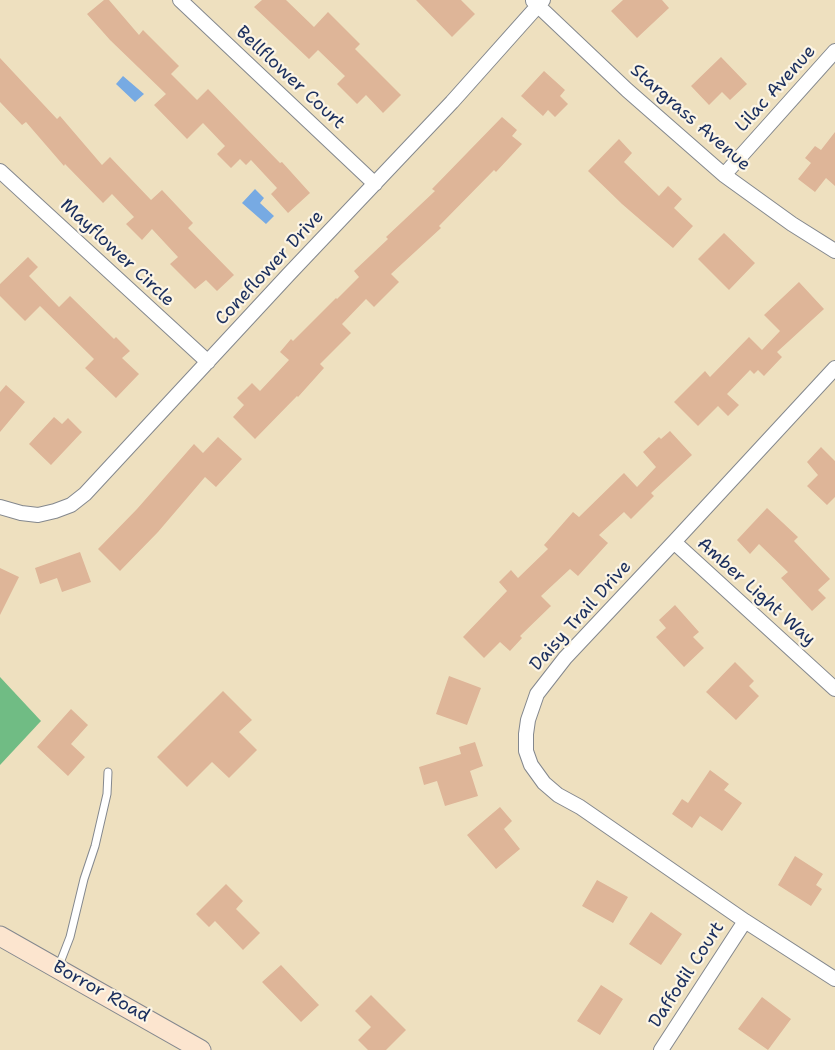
<!DOCTYPE html>
<html>
<head>
<meta charset="utf-8">
<style>
  body { margin:0 }
  canvas { display:block; background:#eee0bf }
</style>
</head>
<body>
<canvas width="835" height="1050"></canvas>
<script>
const context = document.querySelector('canvas').getContext('2d');
context.lineJoin = 'round';
function paint(path, color) { context.fillStyle = color; context.fill(path, 'evenodd'); }
const toPath = rows => new Path2D(rows.map(r => 'M' + r).join(''));
function strokePath(path, color, width, dash) { context.strokeStyle = color; context.lineWidth = width; context.lineCap = dash ? 'butt' : 'round'; context.setLineDash(dash || []); context.stroke(path); }
function drawText(font, color, halo, rows, align = 'center') {
  context.font = font + ' "Shantell Sans",sans-serif'; context.lineWidth = 4.5; context.setLineDash([]); context.textBaseline = 'middle'; context.strokeStyle = halo; context.fillStyle = color; for (const [text, x, y, turn = 0] of rows) {
    context.save(); context.translate(x, y); context.rotate((+turn || 0) * Math.PI / 180); context.textAlign = isNaN(turn) ? turn : align; if (halo) context.strokeText(text, 0, 0); context.fillText(text, 0, 0); context.restore();
  }
}
const forest = toPath([
  [0,677,41,721,0,765]
]);
const water = toPath([
  [123,76,144,94,135,102,116,84],
  [255,189,264,198,260,203,274,216,266,224,242,203]
]);
const building = toPath([
  [104,0,109,0,139,35,143,30,179,66,171,74,197,100,208,89,280,163,282,162,310,193,288,213,271,194,277,188,251,160,246,165,240,159,231,168,217,154,225,146,203,123,187,139,154,105,166,94,110,40,87,14],
  [262,0,286,0,314,27,328,12,360,44,355,49,401,95,383,113,366,95,357,104,337,84,345,76,318,50,309,59,254,7],
  [416,0,461,0,475,14,452,37],
  [623,0,662,0,669,8,637,38,611,11],
  [721,57,747,84,730,100,722,92,709,105,691,86],
  [0,58,57,119,60,116,102,165,110,157,151,200,162,190,193,223,188,228,234,275,217,291,206,280,195,289,170,264,178,257,152,229,142,240,126,224,134,217,112,194,103,203,65,164,64,166,26,122,22,125,0,102],
  [544,71,565,90,560,96,568,104,555,117,548,110,543,116,521,96],
  [502,117,517,130,512,136,522,144,496,172,494,170,439,226,441,228,391,274,399,282,374,307,366,299,342,324,351,333,320,364,324,368,298,397,297,396,255,439,233,417,244,405,237,398,252,383,260,391,289,360,280,352,291,339,293,341,336,298,337,299,359,277,354,271,388,239,386,237,435,191,432,189],
  [835,132,835,186,826,178,815,192,798,179,811,163,805,158,815,146,821,150],
  [619,139,632,153,624,162,659,196,668,186,682,199,674,208,693,226,673,248,622,204,588,171],
  [724,233,755,263,729,290,698,259],
  [28,257,38,267,29,276,59,307,70,296,114,339,116,337,130,351,122,358,139,374,116,398,85,368,94,359,40,306,25,321,0,296,0,284],
  [799,282,824,309,777,352,782,357,764,376,758,370,754,374,750,370,727,394,739,405,728,416,718,406,698,426,674,402,705,371,710,377,749,337,762,350,780,331,764,315],
  [6,385,25,402,0,432,0,392],
  [54,417,62,424,68,418,82,432,51,465,29,444],
  [670,431,692,455,651,493,654,496,631,519,624,512,599,535,608,543,578,576,570,569,541,596,551,606,520,636,522,638,510,651,500,642,484,658,463,637,507,591,499,582,511,570,518,578,548,549,544,545,573,512,579,517,624,473,637,487,656,467,643,452,659,437,661,439],
  [218,437,242,459,216,487,205,477,158,532,120,571,98,549,137,509,194,444,203,453],
  [821,447,835,461,835,497,827,505,807,486,818,475,807,462],
  [767,508,798,537,794,541,830,579,818,590,826,598,812,611,781,578,788,572,759,544,750,554,737,540],
  [80,552,91,582,62,592,57,578,40,584,35,568],
  [0,568,19,577,0,615],
  [675,605,699,632,693,637,704,648,684,667,656,637,666,628,659,620],
  [735,662,754,681,749,686,759,696,736,720,706,692],
  [449,676,481,688,467,725,436,714],
  [223,691,252,720,239,732,257,750,229,778,212,762,187,787,157,757],
  [71,709,88,725,71,744,85,757,68,776,37,747],
  [475,742,483,766,470,771,478,796,445,806,437,781,424,785,419,767,461,754,459,747],
  [710,770,729,784,724,790,742,803,722,831,700,816,692,828,672,814,682,799,688,803],
  [500,807,512,821,504,829,520,849,496,869,467,835],
  [795,856,823,874,816,885,822,889,811,906,778,885],
  [597,880,628,897,613,923,582,906],
  [226,884,243,901,236,909,260,933,243,950,215,921,209,927,196,914],
  [651,912,682,934,661,965,629,944],
  [281,965,319,1005,301,1022,262,982],
  [601,985,623,999,600,1035,577,1021],
  [371,995,406,1030,386,1050,368,1050,358,1040,371,1027,355,1011],
  [762,997,791,1019,768,1050,738,1029]
]);
const lane = toPath([
  [58,968,70,937,84,879,95,846,107,794,108,772]
]);
const street = toPath([
  [180,0,375,184],
  [533,1,627,90,724,175,792,224,835,251],
  [0,171,208,362],
  [724,175,835,51],
  [835,368,674,542,565,658,537,694,528,720,526,734,526,751,531,765,544,783,558,795,580,807,745,921,835,979],
  [0,507,21,513,38,515,55,511,71,505,85,494,289,274,452,102,543,0],
  [674,542,835,689],
  [661,1050,745,921]
]);
const secondary = toPath([
  [0,936,201,1050]
]);
const streetNames = [
  ["Bellflower Court",290,78,43],
  ["Lilac Avenue",776,89,-48],
  ["Stargrass Avenue",690,118,41],
  ["Mayflower Circle",117,253,43],
  ["Coneflower Drive",270,268,-47],
  ["Amber Light Way",756,592,42],
  ["Daisy Trail Drive",581,616,-48],
  ["Daffodil Court",687,975,-57],
  ["Borror Road",101,992,29]
];
paint(forest, '#70bc84');
paint(water, '#77aae3');
paint(building, '#deb598');
strokePath(lane, '#84888e', 9);
strokePath(street, '#84888e', 16);
strokePath(secondary, '#84888e', 21);
strokePath(lane, '#fff', 7);
strokePath(street, '#fff', 14);
strokePath(secondary, '#fce5cf', 19);
drawText('18px', '#1b2f5e', '#fcf5e5', streetNames);
</script>
</body>
</html>
